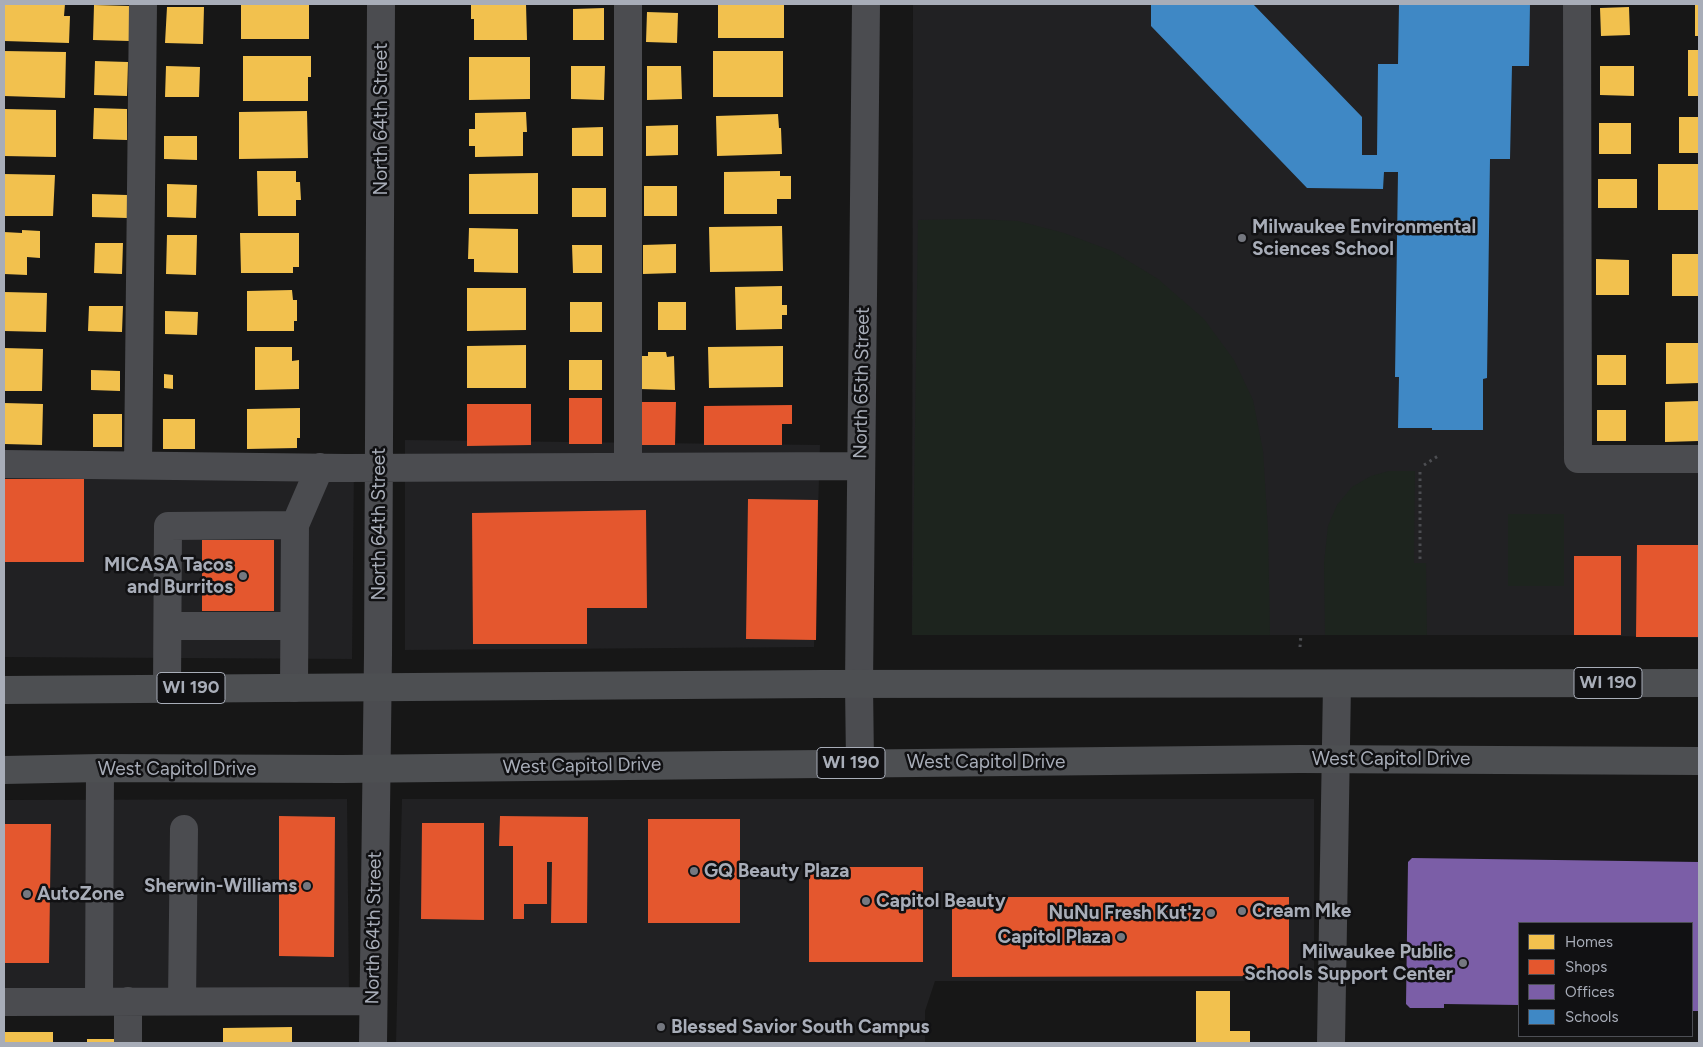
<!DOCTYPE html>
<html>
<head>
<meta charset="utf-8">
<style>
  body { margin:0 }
  #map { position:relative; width:1703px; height:1047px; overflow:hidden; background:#171717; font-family:Figtree,sans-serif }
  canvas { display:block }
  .frame { position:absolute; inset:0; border:5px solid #a8adb8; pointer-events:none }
  .legend { position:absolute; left:1518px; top:922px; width:175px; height:115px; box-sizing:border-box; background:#111113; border:1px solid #4d4f55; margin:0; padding:6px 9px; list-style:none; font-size:15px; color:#a8adb8 }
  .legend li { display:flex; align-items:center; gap:10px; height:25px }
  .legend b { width:25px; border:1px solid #4d4f55 }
</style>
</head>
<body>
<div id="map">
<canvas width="1703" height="1047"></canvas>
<div class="frame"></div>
<ul class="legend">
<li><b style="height:14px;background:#f2c14e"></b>Homes</li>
<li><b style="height:14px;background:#e4572e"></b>Shops</li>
<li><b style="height:14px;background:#7b5ea7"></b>Offices</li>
<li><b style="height:14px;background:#3f88c5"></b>Schools</li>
</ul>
</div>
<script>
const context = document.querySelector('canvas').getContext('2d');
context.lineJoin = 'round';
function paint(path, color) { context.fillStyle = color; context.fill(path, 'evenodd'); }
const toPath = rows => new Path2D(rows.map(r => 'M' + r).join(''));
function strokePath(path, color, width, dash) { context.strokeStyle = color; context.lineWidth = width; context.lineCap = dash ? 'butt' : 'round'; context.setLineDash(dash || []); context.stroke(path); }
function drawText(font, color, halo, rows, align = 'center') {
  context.font = font + ' Figtree,sans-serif'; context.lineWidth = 5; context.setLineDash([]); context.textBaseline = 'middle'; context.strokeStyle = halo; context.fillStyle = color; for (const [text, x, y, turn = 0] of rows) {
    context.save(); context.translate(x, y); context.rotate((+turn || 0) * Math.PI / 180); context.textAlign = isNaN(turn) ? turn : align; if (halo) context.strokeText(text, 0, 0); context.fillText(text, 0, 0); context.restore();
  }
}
const built = toPath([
  [913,4,1569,4,1573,472,1699,470,1699,638,1574,635,912,635],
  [405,440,820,445,814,647,405,650],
  [4,465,354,467,352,659,4,657],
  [347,799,349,992,4,992,4,800],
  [402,799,1314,799,1314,981,935,981,925,1011,925,1043,396,1043]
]);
const green = toPath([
  [974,219,1018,221,1064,233,1112,251,1158,279,1204,319,1234,360,1253,400,1263,451,1268,531,1270,635,912,635,918,220],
  [1389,471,1415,471,1414,563,1426,563,1427,635,1325,635,1324,563,1328,526,1337,505,1352,487,1371,476],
  [1508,514,1564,514,1564,586,1508,586]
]);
const homes = toPath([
  [4,4,65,4,64,16,70,16,69,43,4,41],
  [241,4,309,4,309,39,241,39],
  [471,4,526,4,527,40,474,40,474,19,471,19],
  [718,4,784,4,784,38,718,38],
  [1695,4,1699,4,1699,36,1695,36],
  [94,5,130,6,129,41,93,40],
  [167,7,204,7,203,44,165,43],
  [1629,7,1630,35,1601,36,1600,8],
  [604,8,604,40,573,40,573,9],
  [647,12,678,13,677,43,646,42],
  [1688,50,1699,50,1699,96,1688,96],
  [4,51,66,52,65,98,4,96],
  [713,51,783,51,783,97,713,97],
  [243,56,311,56,311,77,308,77,308,101,243,101],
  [469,57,530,57,530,99,469,100],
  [95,61,128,62,127,96,94,95],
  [166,66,200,67,199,97,165,97],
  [571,66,605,66,604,100,571,99],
  [647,66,681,66,682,99,647,100],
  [1600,66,1634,66,1634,96,1600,95],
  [94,108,127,109,127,140,93,139],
  [4,109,56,110,56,157,4,156],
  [307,111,308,158,239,159,239,112],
  [526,112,527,132,523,132,523,156,475,157,475,146,469,146,469,129,475,129,475,113],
  [778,114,779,128,781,128,782,154,717,156,716,116],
  [1679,117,1699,117,1699,153,1679,153],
  [1599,123,1631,123,1631,154,1599,154],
  [678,125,678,155,646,156,646,126],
  [603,127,603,156,572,156,572,128],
  [164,136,197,136,197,160,164,159],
  [1658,164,1699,164,1699,210,1658,210],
  [257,171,296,171,296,182,300,182,301,200,296,200,296,216,258,216],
  [780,171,780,176,791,176,791,199,777,199,777,214,724,214,724,172],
  [538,173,538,214,469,214,469,174],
  [4,174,55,175,53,216,4,216],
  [1598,179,1637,179,1637,208,1598,208],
  [167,184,197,185,196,218,167,217],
  [644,186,677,186,677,216,644,216],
  [572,188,606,188,606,217,572,217],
  [92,194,127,195,127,218,92,217],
  [782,226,783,271,710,272,709,227],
  [469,228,518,229,518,273,474,272,474,259,468,259],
  [22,230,40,231,40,258,27,257,27,275,4,274,4,232,22,233],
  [240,233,299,233,299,267,293,267,293,273,241,273],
  [167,235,197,235,196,275,166,274],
  [95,243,123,243,122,274,94,273],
  [676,244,676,273,643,274,643,245],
  [572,245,602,245,602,273,573,273],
  [1672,254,1699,254,1699,296,1672,296],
  [1596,259,1629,260,1629,295,1596,295],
  [782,286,782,305,787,305,787,315,782,315,782,329,736,330,735,287],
  [467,288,526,288,526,330,467,331],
  [292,290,293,300,297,300,297,321,294,321,294,331,247,331,247,291],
  [4,292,47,293,46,332,4,331],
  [570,302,602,302,602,332,570,332],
  [658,302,686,302,686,330,658,330],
  [89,306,123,306,122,332,88,331],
  [165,311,198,312,197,335,165,334],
  [1666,343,1699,343,1699,383,1666,384],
  [526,345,526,388,467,388,467,346],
  [783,346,783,387,709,388,708,347],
  [255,347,292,347,292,361,299,360,299,389,255,390],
  [4,348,43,349,42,391,4,391],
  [648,352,666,352,667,357,674,356,675,390,640,389,639,356,648,356],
  [1597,355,1626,355,1626,385,1597,385],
  [569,360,602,360,602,390,569,390],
  [91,370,120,371,120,391,91,390],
  [164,374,173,375,173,389,164,388],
  [1699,401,1699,441,1665,442,1665,402],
  [4,403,43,404,42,445,4,444],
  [300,408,300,438,297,438,297,448,247,449,247,409],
  [1597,410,1626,410,1626,441,1597,441],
  [93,414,122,414,122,447,93,447],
  [163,419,195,419,195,449,163,449],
  [1196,991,1230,991,1230,1031,1250,1031,1250,1043,1196,1043],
  [292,1027,292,1043,223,1043,223,1028],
  [4,1032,53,1032,53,1043,4,1043],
  [87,1039,117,1039,117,1043,87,1043]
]);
const shops = toPath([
  [569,398,602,398,602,444,569,444],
  [641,402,676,402,675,445,641,445],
  [467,404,531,404,531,445,467,446],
  [792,405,792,424,782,424,782,445,704,445,704,406],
  [4,479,84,479,84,562,4,562],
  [748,499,818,500,816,640,746,639],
  [646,510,647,608,587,608,587,644,473,644,472,513],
  [202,540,274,540,274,611,202,611],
  [1637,545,1699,545,1698,637,1636,637],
  [1574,556,1621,556,1621,635,1574,635],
  [279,816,335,817,334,957,279,956],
  [500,816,588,817,587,923,551,923,552,862,547,862,547,904,524,904,524,919,513,919,513,846,499,846],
  [648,819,740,819,740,923,648,923],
  [422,823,484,823,484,920,421,919],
  [4,824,51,824,49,963,4,963],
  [809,867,923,867,923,962,809,962],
  [952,897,1289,897,1289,976,952,977]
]);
const offices = toPath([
  [1412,858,1699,862,1699,1011,1692,1011,1692,923,1519,923,1519,1005,1444,1004,1444,1008,1410,1008,1406,1004,1408,862]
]);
const schools = toPath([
  [1151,4,1253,4,1362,117,1362,155,1377,155,1378,64,1398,64,1399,4,1530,4,1529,66,1512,66,1510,159,1490,159,1487,378,1483,379,1483,430,1432,430,1432,428,1398,428,1399,377,1395,377,1398,172,1384,172,1383,189,1307,188,1151,26]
]);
const path = toPath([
  [1424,465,1438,456],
  [1420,472,1420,563],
  [1300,647,1301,635]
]);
const minor = toPath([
  [628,4,628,467],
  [1577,4,1578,459,1699,459],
  [4,464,346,468,861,466],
  [138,465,143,4],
  [295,525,320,467],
  [168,626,294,626],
  [167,688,168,526,295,525,294,688],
  [860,763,859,684,866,4],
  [99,1001,100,768],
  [182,1001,184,829],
  [4,1002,373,1001],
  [128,1043,128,1001],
  [373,1043,378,655,381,4],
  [1331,1043,1337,684]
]);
const major = toPath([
  [4,690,821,684,1699,683],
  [4,770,100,768,342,769,1300,759,1699,761]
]);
const markers = [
  [1242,238,5,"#757880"],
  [243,576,5,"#757880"],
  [694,871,5,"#757880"],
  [307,886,5,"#757880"],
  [27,894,5,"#757880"],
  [866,901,5,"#757880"],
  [1242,911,5,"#757880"],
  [1211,913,5,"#757880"],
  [1121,937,5,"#757880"],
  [1463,963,5,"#757880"],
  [661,1027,5,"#757880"]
];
const shields = [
  [1608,683,68],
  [191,688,68],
  [851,763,68]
];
const shieldNames = [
  ["WI 190",1608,683],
  ["WI 190",191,688],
  ["WI 190",851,763]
];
const streetNames = [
  ["North 64th Street",381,119,-90],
  ["North 65th Street",862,383,-89],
  ["North 64th Street",379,524,-90],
  ["West Capitol Drive",1391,759],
  ["West Capitol Drive",986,762],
  ["West Capitol Drive",582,766,-1],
  ["West Capitol Drive",177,769],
  ["North 64th Street",374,928,-89]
];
const poiNames = [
  ["Milwaukee Environmental",1252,227],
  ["Sciences School",1252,249],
  ["MICASA Tacos",233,565,"right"],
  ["and Burritos",233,587,"right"],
  ["GQ Beauty Plaza",704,871],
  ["Sherwin-Williams",297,886,"right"],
  ["AutoZone",37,894],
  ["Capitol Beauty",876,901],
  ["Cream Mke",1252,911],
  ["NuNu Fresh Kut'z",1201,913,"right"],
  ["Capitol Plaza",1111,937,"right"],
  ["Milwaukee Public",1453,952,"right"],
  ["Schools Support Center",1453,974,"right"],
  ["Blessed Savior South Campus",671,1027]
];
paint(built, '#212123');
paint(green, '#1d241e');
paint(homes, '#f2c14e');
paint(shops, '#e4572e');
paint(offices, '#7b5ea7');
paint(schools, '#3f88c5');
strokePath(path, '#4d4e52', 3, [2.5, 4]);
strokePath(minor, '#4b4c50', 28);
strokePath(major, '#4d4f52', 28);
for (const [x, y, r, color] of markers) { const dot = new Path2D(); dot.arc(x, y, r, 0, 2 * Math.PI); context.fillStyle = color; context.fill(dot); strokePath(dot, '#111113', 2); }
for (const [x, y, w] of shields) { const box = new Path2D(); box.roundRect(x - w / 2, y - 15.5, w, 31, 4); context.fillStyle = '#111113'; context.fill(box); strokePath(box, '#a8adb8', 1); }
drawText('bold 18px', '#a8adb8', null, shieldNames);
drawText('19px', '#a8adb8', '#111113', streetNames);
drawText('bold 19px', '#a8adb8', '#111113', poiNames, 'left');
</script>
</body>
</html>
